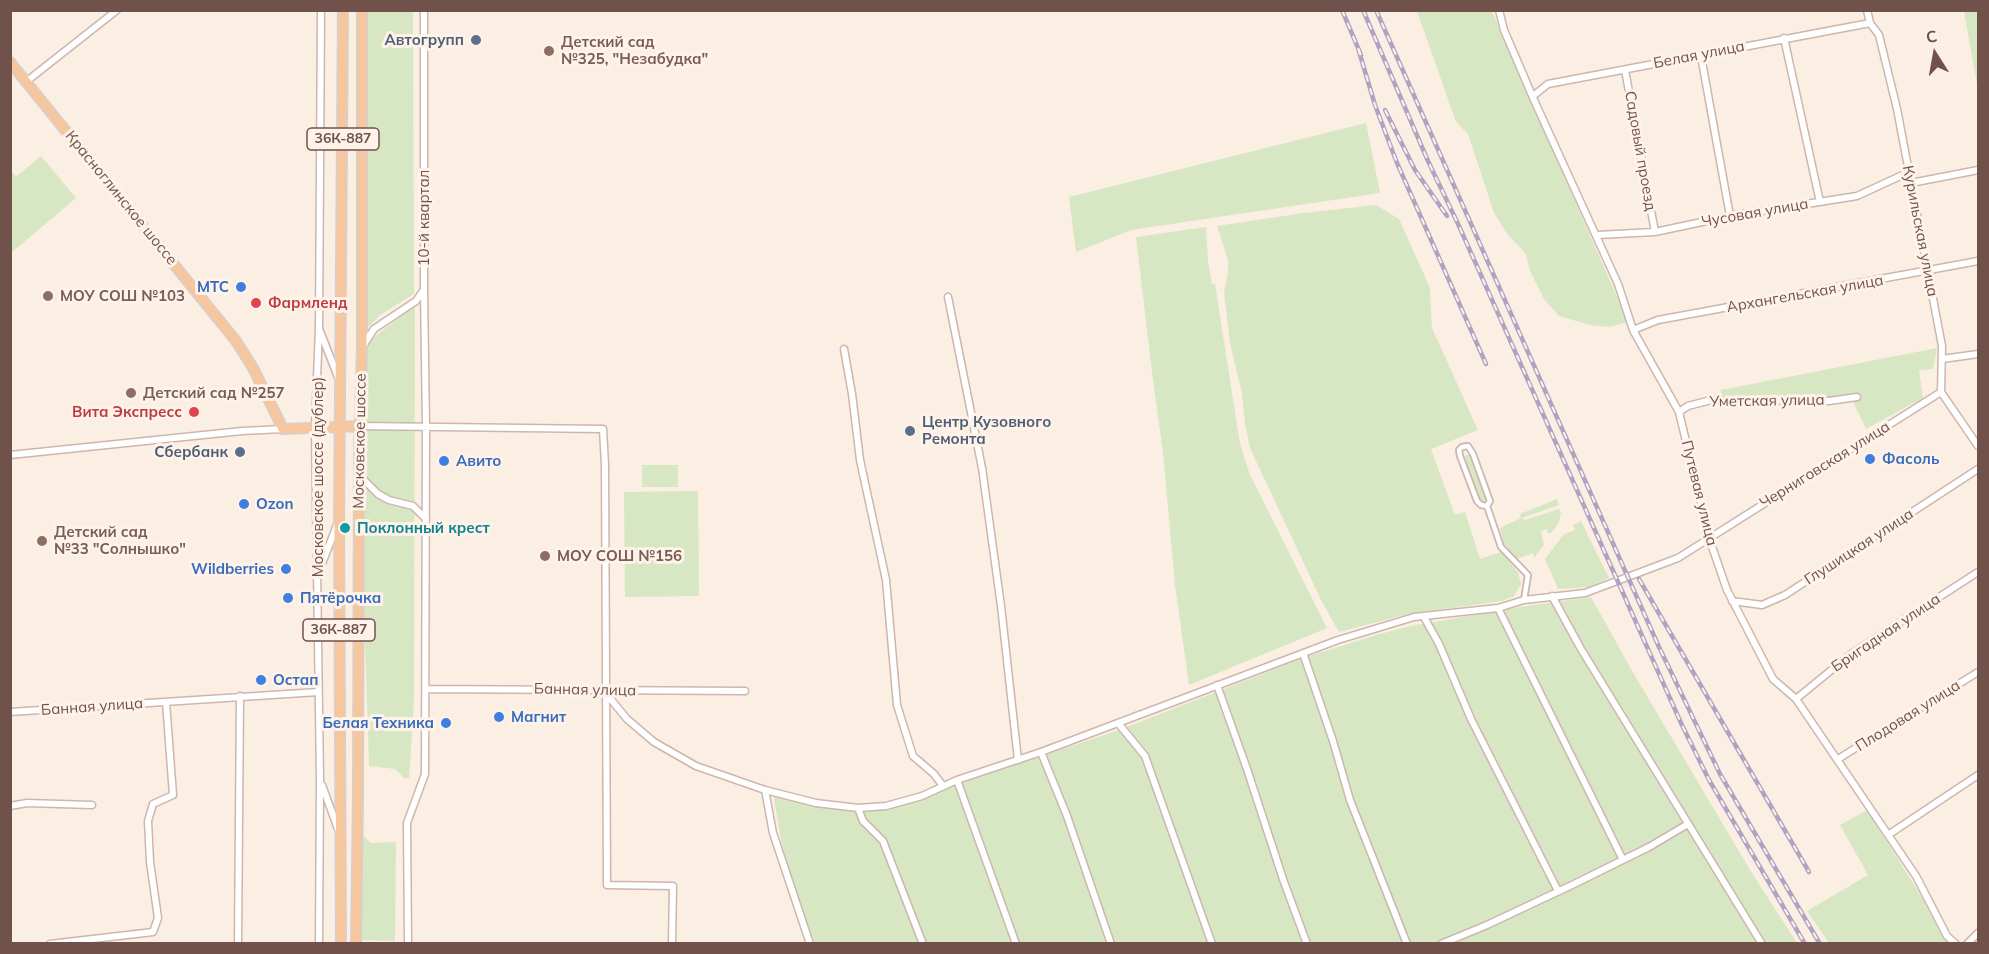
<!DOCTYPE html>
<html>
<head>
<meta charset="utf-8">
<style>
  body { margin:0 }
  #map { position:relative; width:1989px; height:954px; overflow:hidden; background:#fbeee3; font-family:Mulish,sans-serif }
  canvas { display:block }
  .frame { position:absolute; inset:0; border:12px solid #71524b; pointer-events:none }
  .north { position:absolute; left:1905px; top:24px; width:60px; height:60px; -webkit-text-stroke:4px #fef2e9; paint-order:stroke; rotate:349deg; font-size:16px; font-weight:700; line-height:24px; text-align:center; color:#71524b }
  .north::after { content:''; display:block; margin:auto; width:21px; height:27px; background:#71524b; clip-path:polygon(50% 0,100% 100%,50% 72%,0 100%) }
</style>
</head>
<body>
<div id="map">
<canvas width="1989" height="954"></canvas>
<div class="frame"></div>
<div class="north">С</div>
</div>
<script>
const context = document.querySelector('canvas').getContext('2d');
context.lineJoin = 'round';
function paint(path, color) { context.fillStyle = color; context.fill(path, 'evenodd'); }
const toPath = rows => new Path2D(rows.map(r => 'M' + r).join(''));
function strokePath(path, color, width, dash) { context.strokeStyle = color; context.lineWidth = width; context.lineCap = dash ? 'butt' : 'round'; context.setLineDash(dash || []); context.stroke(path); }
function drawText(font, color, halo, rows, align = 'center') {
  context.font = font + ' Mulish,sans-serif'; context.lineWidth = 6; context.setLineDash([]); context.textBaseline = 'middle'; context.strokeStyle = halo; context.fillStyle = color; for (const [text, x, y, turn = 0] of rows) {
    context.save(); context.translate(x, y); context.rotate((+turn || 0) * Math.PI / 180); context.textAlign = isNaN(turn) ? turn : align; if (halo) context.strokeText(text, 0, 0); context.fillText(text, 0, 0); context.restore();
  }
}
const green = toPath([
  [362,11,413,11,414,294,380,315,362,333],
  [1417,11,1492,11,1628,322,1610,327,1590,325,1559,316,1544,299,1530,271,1526,254,1508,235,1494,213,1468,134,1456,122],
  [1964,11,1978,11,1978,90],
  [1366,123,1380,193,1131,230,1076,252,1069,197],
  [41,156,76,198,11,253,11,171,16,177],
  [1376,205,1399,219,1423,272,1430,289,1432,328,1478,430,1431,449,1455,515,1465,512,1480,559,1501,552,1518,572,1521,584,1514,596,1502,601,1408,614,1339,632,1321,600,1250,448,1245,424,1242,394,1230,343,1224,292,1228,273,1228,260,1217,226,1304,213],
  [1206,227,1208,261,1212,284,1215,284,1240,444,1250,475,1327,628,1189,685,1175,585,1163,453,1152,372,1136,237],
  [415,305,414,701,409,778,404,778,395,769,369,766,360,476,362,355,372,339],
  [1937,348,1933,369,1919,370,1923,398,1866,429,1853,402,1800,397,1721,395,1721,390],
  [1470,454,1487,497,1484,503,1478,498,1462,457],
  [642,465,678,465,678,487,642,487],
  [698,491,699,596,625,597,624,492],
  [1557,499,1559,505,1522,518,1525,520,1559,509,1561,512,1559,522,1552,532,1548,534,1547,529,1541,531,1544,545,1534,558,1533,553,1517,559,1504,543,1500,528,1521,518,1520,514],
  [1581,521,1609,578,1589,587,1558,589,1545,559,1564,534,1575,530,1573,525],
  [1591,597,1631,669,1750,870,1797,943,815,943,792,886,781,840,773,793,815,806,859,812,905,802,1119,730,1303,658,1376,635,1411,626,1526,606],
  [1867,810,1921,896,1943,937,1952,943,1829,943,1807,911,1868,875,1840,825],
  [362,835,371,843,396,842,395,941,361,940]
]);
const pedestrian = toPath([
  [1487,506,1481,505,1477,501,1460,456,1459,450,1462,447,1468,446,1473,454,1490,501,1487,506,1501,547,1528,575,1524,600]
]);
const minor = toPath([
  [1499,10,1504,30,1534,100,1618,284,1633,330,1679,412,1709,538,1727,590,1773,679,1796,699,1916,876,1947,936,1956,944],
  [1867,10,1870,23,1879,35,1897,109,1942,346,1941,392,1978,446],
  [1784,38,1820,202],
  [1701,56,1730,216],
  [1625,70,1655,232],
  [27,81,117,10],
  [1533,96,1548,84,1870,23],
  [1911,183,1978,170],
  [1597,235,1655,232,1730,216,1857,196,1909,172],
  [948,297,982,468,1001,606,1018,760],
  [1633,330,1658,320,1978,261],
  [320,331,338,377],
  [363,346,374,329,416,301,423,291],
  [844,349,852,394,860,460,886,580,897,705,913,756,934,774,943,786],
  [1942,359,1978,354],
  [1679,412,1688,406,1711,400,1829,401,1857,397],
  [360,426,603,429,605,465,607,885,673,886,672,944],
  [10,455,242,431,283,429],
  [360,476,378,494,389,500,413,506,426,519],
  [320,569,337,525],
  [1552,596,1581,649,1762,944],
  [1732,601,1762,605,1785,595,1978,469],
  [1498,608,1623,860],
  [1424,617,1439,644,1471,719,1558,891],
  [1303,653,1333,741,1350,800,1407,944],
  [1217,685,1247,769,1284,882,1307,944],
  [426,689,745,691],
  [604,691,627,719,654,742,696,766,765,790,816,803,858,808,886,806,922,796,957,780,1041,752,1338,640,1414,617,1498,608,1524,600,1585,593,1678,558,1941,392],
  [1796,699,1851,654,1978,572],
  [10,712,318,692],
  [1118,723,1145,756,1212,944],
  [1041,752,1067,816,1111,944],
  [1838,759,1978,672],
  [957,780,1016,944],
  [322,785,338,829],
  [765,790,773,833,810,944],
  [10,806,27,803,92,805],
  [858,808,863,821,883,841,923,944],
  [1888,835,1978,775],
  [50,944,153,932,158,918,150,862,148,821,153,804,173,795,166,702],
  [238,944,240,696],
  [319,944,320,781,315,428,319,328,321,10],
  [408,944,407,823,425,774,426,426,424,291,424,10],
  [1441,944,1487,925,1572,885,1649,847,1688,824],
  [1967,944,1978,933]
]);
const primary = toPath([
  [10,62,236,341,253,368,283,429,360,426],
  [341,944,339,521,343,10],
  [356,944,358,795,359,453,362,348,362,10]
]);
const rail = toPath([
  [1342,10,1361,55],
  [1363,10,1428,161,1459,226,1681,723,1709,780,1805,944],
  [1376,10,1659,647,1720,774,1820,944],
  [1358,48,1375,105,1397,163,1486,364],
  [1385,110,1415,170,1447,216],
  [1639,579,1809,872]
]);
const markers = [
  [476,40,6,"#5c6f8a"],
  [549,51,6,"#8d6e63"],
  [241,287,6,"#3f7fe0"],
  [48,296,6,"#8d6e63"],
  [256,303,6,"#e0444e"],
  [131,393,6,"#8d6e63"],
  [194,412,6,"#e0444e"],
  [910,431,6,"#5c6f8a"],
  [240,452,6,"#5c6f8a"],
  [1870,459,6,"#3f7fe0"],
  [444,461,6,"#3f7fe0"],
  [244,504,6,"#3f7fe0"],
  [345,528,6,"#0f9aa8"],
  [42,541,6,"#8d6e63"],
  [545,556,6,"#8d6e63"],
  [286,569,6,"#3f7fe0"],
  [288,598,6,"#3f7fe0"],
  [261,680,6,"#3f7fe0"],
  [499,717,6,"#3f7fe0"],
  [446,723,6,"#3f7fe0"]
];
const shields = [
  [343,139,72],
  [339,630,72]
];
const shieldNames = [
  ["36К-887",343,139],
  ["36К-887",339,630]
];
const serviceNames = [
  ["Автогрупп",464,40],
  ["Центр Кузовного",922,422,"left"],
  ["Ремонта",922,439,"left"],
  ["Сбербанк",228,452]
];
const educationNames = [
  ["Детский сад",561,42],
  ["№325, \"Незабудка\"",561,59],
  ["МОУ СОШ №103",60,296],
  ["Детский сад №257",143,393],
  ["Детский сад",54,532],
  ["№33 \"Солнышко\"",54,549],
  ["МОУ СОШ №156",557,556]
];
const streetNames = [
  ["Белая улица",1699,55,-11],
  ["Садовый проезд",1640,151,80],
  ["Красноглинское шоссе",121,198,51],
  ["Чусовая улица",1755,213,-10],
  ["10-й квартал",424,218,-90],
  ["Курильская улица",1920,231,79],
  ["Архангельская улица",1805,294,-10],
  ["Уметская улица",1767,401,-1],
  ["Московское шоссе",360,441,-89],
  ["Черниговская улица",1825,465,-32],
  ["Московское шоссе (дублер)",318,477,-90],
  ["Путевая улица",1699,493,76],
  ["Глушицкая улица",1859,547,-33],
  ["Бригадная улица",1886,633,-34],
  ["Банная улица",585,690,1],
  ["Банная улица",92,707,-4],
  ["Плодовая улица",1908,716,-32]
];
const shopNames = [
  ["МТС",229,287,"right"],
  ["Фасоль",1882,459],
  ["Авито",456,461],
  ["Ozon",256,504],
  ["Wildberries",274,569,"right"],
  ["Пятёрочка",300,598],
  ["Остап",273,680],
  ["Магнит",511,717],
  ["Белая Техника",434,723,"right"]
];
const healthNames = [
  ["Фармленд",268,303],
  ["Вита Экспресс",182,412,"right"]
];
const cultureNames = [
  ["Поклонный крест",357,528]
];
paint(green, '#d8e7c3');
strokePath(pedestrian, '#ceb6ae', 8);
strokePath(minor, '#ceb6ae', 9);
strokePath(primary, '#d7cfcd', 12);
strokePath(pedestrian, '#fff', 4.5);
strokePath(minor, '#fff', 6);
strokePath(primary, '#f6c79f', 9);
strokePath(rail, '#afa3c3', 4.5);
strokePath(rail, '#fef2e9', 2, [7]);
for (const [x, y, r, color] of markers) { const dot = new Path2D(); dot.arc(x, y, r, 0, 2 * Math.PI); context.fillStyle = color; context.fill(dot); strokePath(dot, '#fef2e9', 2); }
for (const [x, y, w] of shields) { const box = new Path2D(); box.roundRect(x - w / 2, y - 11, w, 22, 4.5); context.fillStyle = '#fef2e9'; context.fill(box); strokePath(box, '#71524b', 1.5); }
drawText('bold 14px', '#71524b', null, shieldNames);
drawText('bold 15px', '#4e5e75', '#fef2e9', serviceNames, 'right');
drawText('bold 15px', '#785e54', '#fef2e9', educationNames, 'left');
drawText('15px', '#71524b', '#fef2e9', streetNames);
drawText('bold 15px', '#366cbe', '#fef2e9', shopNames, 'left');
drawText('bold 15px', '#be3a42', '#fef2e9', healthNames, 'left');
drawText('bold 15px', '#0d838f', '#fef2e9', cultureNames, 'left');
</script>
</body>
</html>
